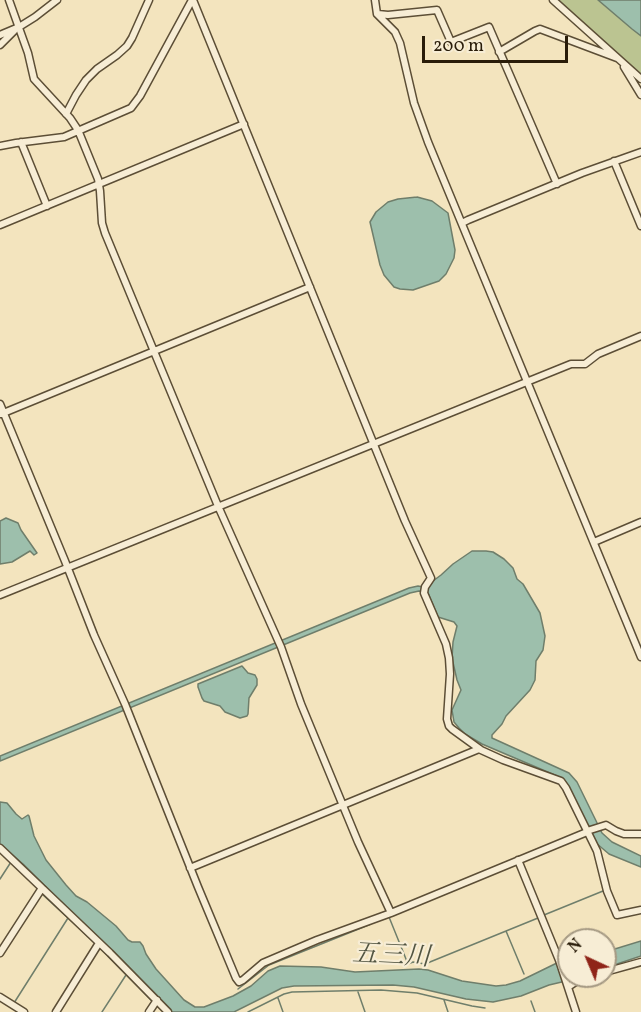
<!DOCTYPE html>
<html>
<head>
<meta charset="utf-8">
<style>
  body { margin:0 }
  #map { position:relative; width:641px; height:1012px; overflow:hidden; background:#f3e4be; font-family:Vollkorn,serif }
  canvas { display:block }
  .north { position:absolute; left:557px; top:928px; width:60px; height:60px; box-sizing:border-box; background:#f7edd5; border:2px solid #a59983; border-radius:50%; rotate:316deg; font-size:16px; font-weight:700; line-height:24px; text-align:center; color:#291c09 }
  .north::after { content:''; display:block; margin:auto; width:21px; height:27px; background:#8f2418; clip-path:polygon(50% 0,100% 100%,50% 72%,0 100%) }
  .scale { position:absolute; left:422px; top:36px; width:146px; height:27px; box-sizing:border-box; border:3px solid #291c09; border-top:0; padding-left:8px; font-size:18px; line-height:21px; white-space:nowrap; color:#291c09; -webkit-text-stroke:4px #f7edd5; paint-order:stroke }
</style>
</head>
<body>
<div id="map">
<canvas width="641" height="1012"></canvas>
<div class="north">N</div>
<div class="scale">200 m</div>
</div>
<script>
const context = document.querySelector('canvas').getContext('2d');
context.lineJoin = 'round';
function paint(path, color) { context.fillStyle = color; context.fill(path, 'evenodd'); }
const toPath = rows => new Path2D(rows.map(r => 'M' + r).join(''));
function strokePath(path, color, width, dash) { context.strokeStyle = color; context.lineWidth = width; context.lineCap = dash ? 'butt' : 'round'; context.setLineDash(dash || []); context.stroke(path); }
function drawText(font, color, halo, rows, align = 'center') {
  context.font = font + ' Vollkorn,"Noto Serif JP",serif'; context.lineWidth = 4.5; context.setLineDash([]); context.textBaseline = 'middle'; context.strokeStyle = halo; context.fillStyle = color; for (const [text, x, y, turn = 0] of rows) {
    context.save(); context.translate(x, y); context.rotate((+turn || 0) * Math.PI / 180); context.textAlign = isNaN(turn) ? turn : align; if (halo) context.strokeText(text, 0, 0); context.fillText(text, 0, 0); context.restore();
  }
}
const green = toPath([
  [557,0,598,0,641,36,641,76]
]);
const water = toPath([
  [598,0,641,0,641,36,632,29,598,0],
  [417,197,432,201,448,213,455,250,454,258,446,274,439,281,413,290,400,289,394,287,384,275,380,265,370,222,376,212,388,202,398,199,417,197],
  [6,518,18,523,21,530,37,553,34,555,30,551,12,562,0,564,0,521,6,518],
  [472,551,486,551,493,552,504,559,513,568,517,579,523,584,540,613,545,636,543,650,536,661,535,680,530,690,506,716,502,724,492,735,492,738,569,773,577,782,602,833,612,842,641,856,641,867,609,854,596,843,557,776,482,744,465,734,459,728,454,722,452,710,461,690,457,680,452,658,453,642,457,626,454,622,438,617,428,593,419,591,410,593,0,761,0,756,409,588,418,586,428,588,433,581,441,575,453,564,472,551],
  [242,666,248,673,255,675,257,679,257,685,249,698,248,714,247,716,240,718,225,712,220,706,204,701,202,698,198,687,198,684,242,666],
  [0,802,7,803,16,814,22,819,28,815,29,816,34,836,46,860,66,885,76,896,87,902,116,926,128,940,132,942,140,942,143,946,146,954,156,969,184,1000,195,1007,204,1007,233,996,251,986,268,971,280,966,321,967,355,972,419,969,428,970,462,981,496,986,506,985,520,981,563,960,564,962,569,961,569,976,577,976,566,981,549,985,521,996,493,1002,466,999,414,987,393,985,294,986,282,988,234,1012,172,1012,99,938,61,902,23,864,0,844,0,802],
  [641,941,641,956,605,968,605,952,641,941]
]);
const stream = toPath([
  [0,879,11,862],
  [42,894,95,943],
  [544,915,603,891],
  [389,917,408,964,413,962,425,964,538,918],
  [506,931,524,974],
  [100,948,152,1001],
  [238,989,269,965,371,924],
  [358,992,365,1012],
  [278,998,283,1012],
  [444,1000,448,1012],
  [531,1001,535,1012],
  [14,1003,68,918],
  [102,1012,126,975],
  [248,1012,284,994,292,992,381,990,417,993,472,1006,485,1008]
]);
const minor = toPath([
  [9,0,28,53,34,79,70,118,78,130,98,179,100,191,102,223,105,233,218,506,281,647,301,704,358,842,391,913],
  [193,0,405,521,431,578,425,587,424,593,446,644,449,658,450,674,447,719,449,726,452,729,481,750,503,760,561,781,566,788,597,851,607,891,617,915,641,910],
  [375,0,377,14,395,32,400,43,414,103,428,142,641,657],
  [553,0,641,79],
  [378,14,388,15,437,10,451,42,489,27,557,184],
  [0,35,19,27,35,17,57,0],
  [0,45,14,31],
  [499,52,535,31,540,29,617,58],
  [624,67,641,95],
  [66,114,76,95,86,80,97,69,117,55,127,46,132,38,149,0],
  [21,142,47,206],
  [0,146,16,143,64,137,131,108,140,96,192,0],
  [614,161,641,226],
  [462,223,468,220,582,173,641,152],
  [0,225,244,124],
  [0,404,65,561,94,635,125,704,198,887,236,978,239,982,243,980,263,963,317,940,391,913,587,832],
  [1,414,310,287],
  [594,542,641,522],
  [0,595,571,364,585,364,598,354,641,336],
  [587,831,606,825,616,831,624,834,641,834],
  [0,848,110,953,168,1012],
  [518,860,559,960,576,1012],
  [190,868,479,749],
  [0,953,42,888],
  [605,972,641,962],
  [568,987,577,981,592,976],
  [0,997,24,1012],
  [56,1012,99,943],
  [149,1012,157,1000]
]);
const waterNames = [
  ["五三川",391,958,3]
];
paint(green, '#bbc491');
paint(water, '#9dbfac');
strokePath(water, '#6f7e6b', 1.5);
strokePath(stream, '#6f7e6b', 1.5);
strokePath(minor, '#5c4e36', 9);
strokePath(minor, '#f7edd5', 6);
drawText('italic 26px', '#525542', '#f7edd5', waterNames);
</script>
</body>
</html>
